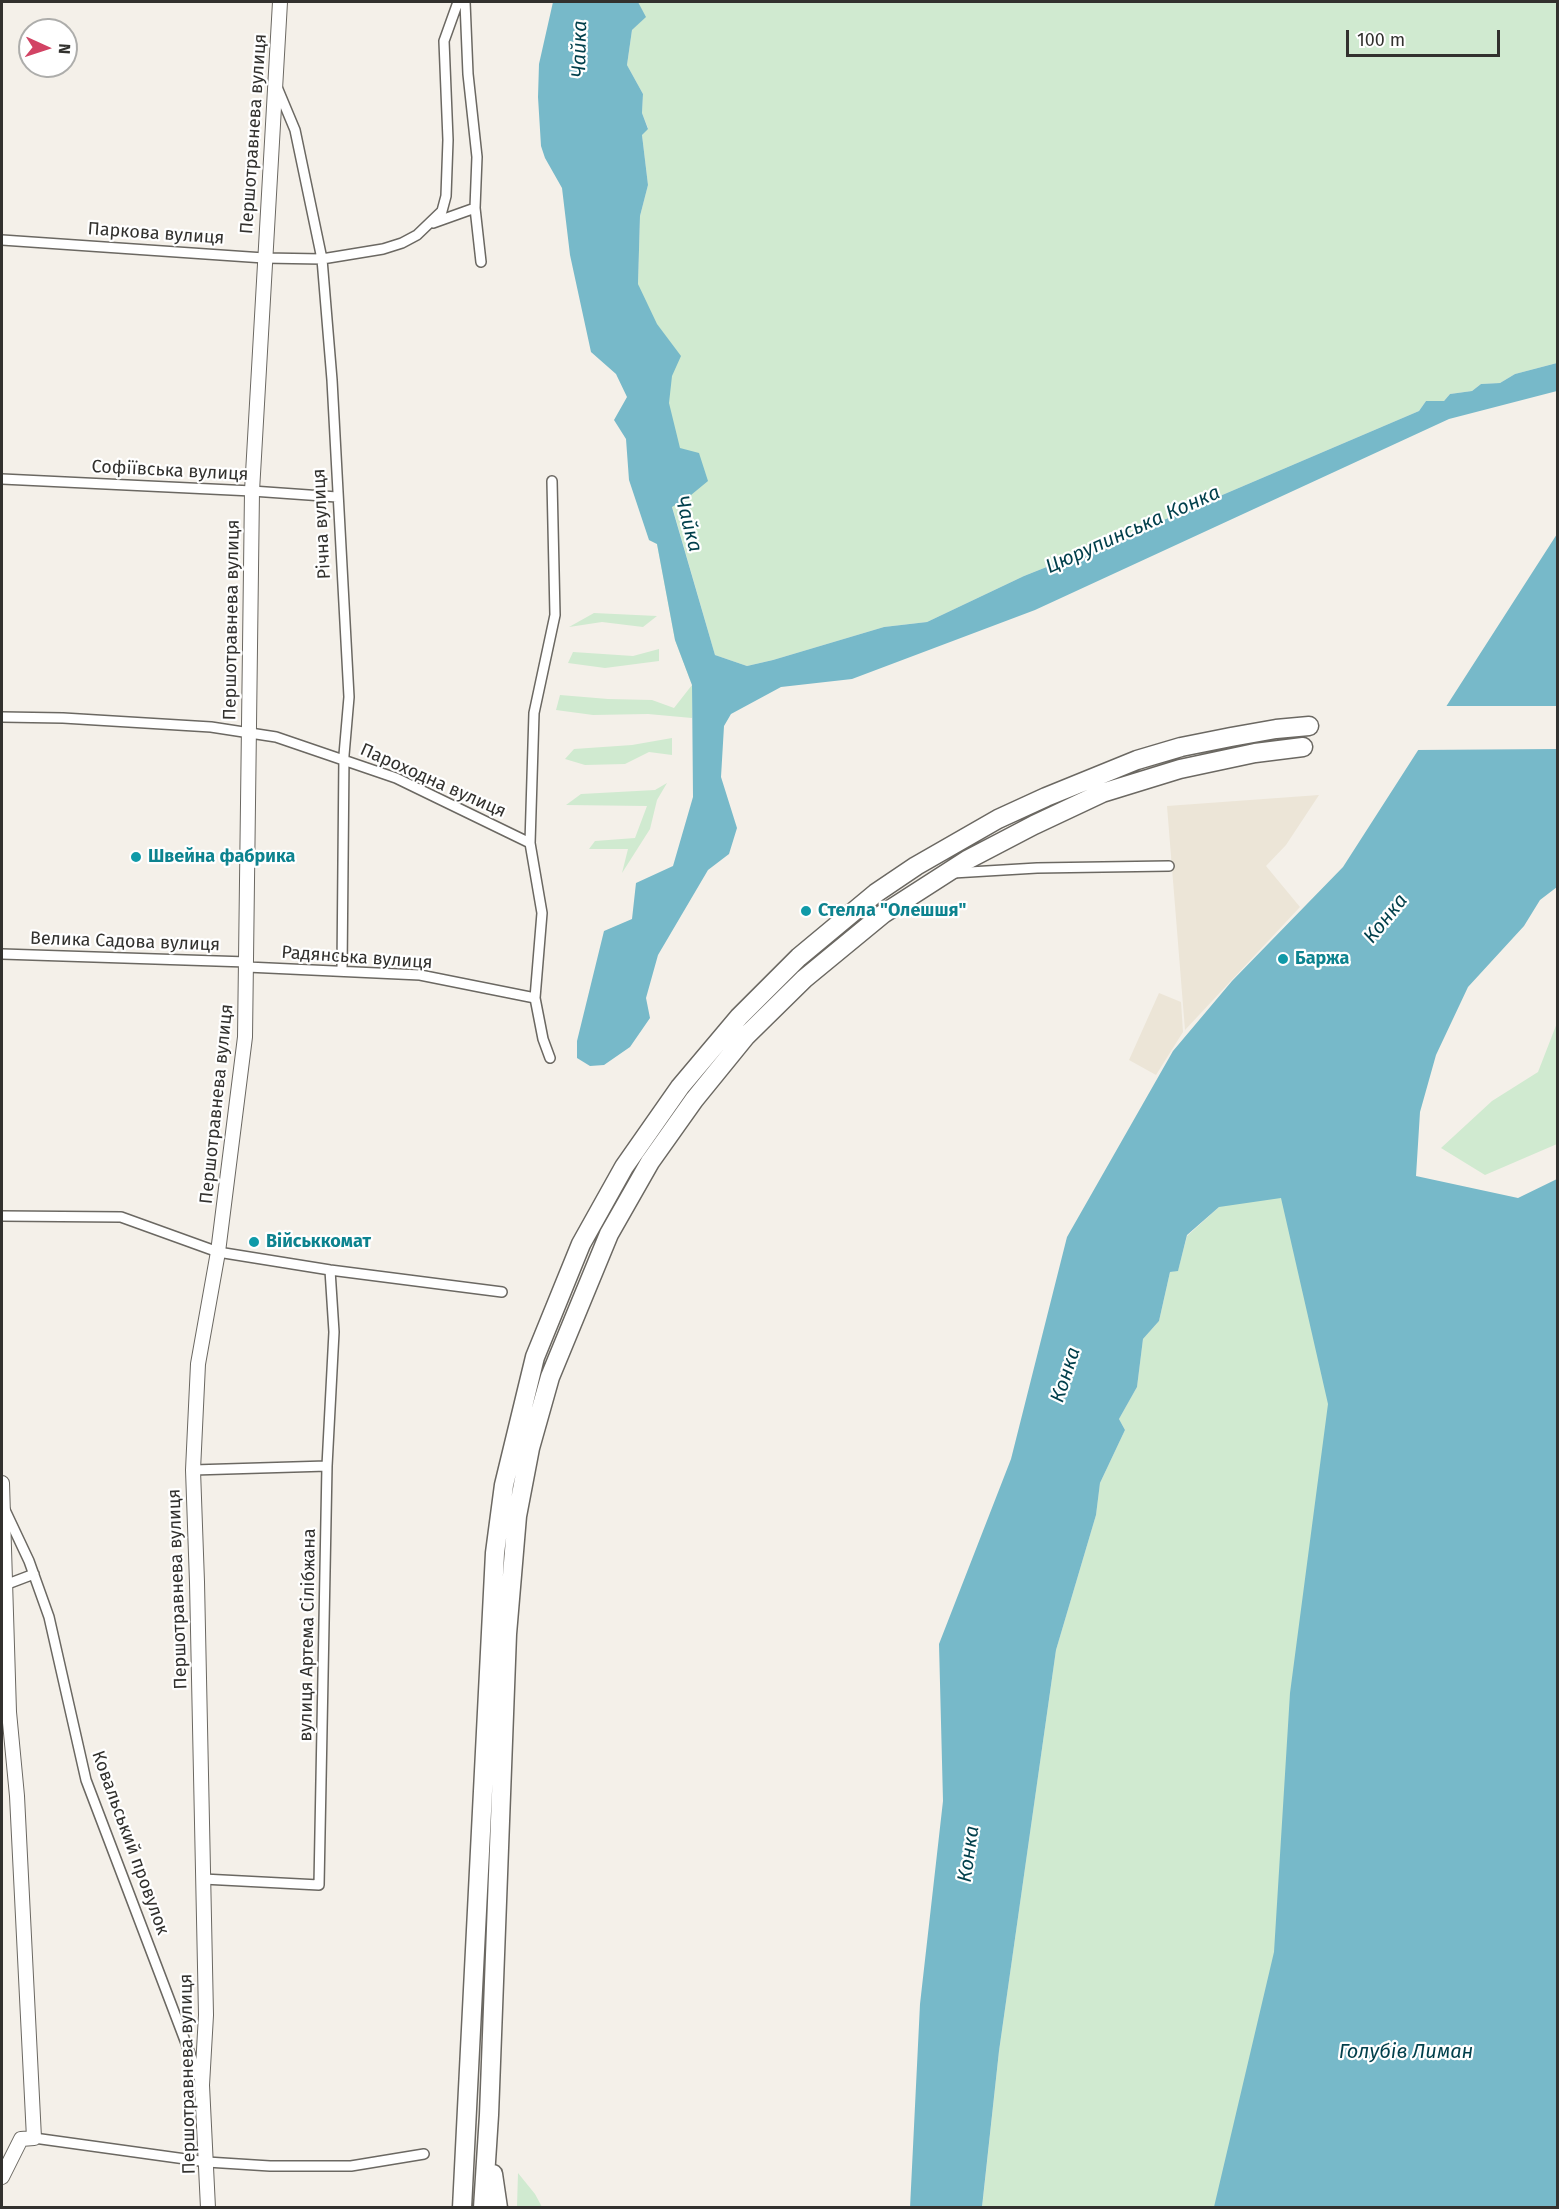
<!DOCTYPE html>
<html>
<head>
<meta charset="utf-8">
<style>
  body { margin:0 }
  #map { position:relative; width:1559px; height:2209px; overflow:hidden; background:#f4f0e9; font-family:"Fira Sans",sans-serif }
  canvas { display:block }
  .frame { position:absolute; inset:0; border:3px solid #32312e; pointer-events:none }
  .north { position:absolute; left:18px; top:18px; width:60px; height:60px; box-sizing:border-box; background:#fff; border:2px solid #adadab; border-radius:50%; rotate:93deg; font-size:16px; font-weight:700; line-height:24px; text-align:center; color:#32312e }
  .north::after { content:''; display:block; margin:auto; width:21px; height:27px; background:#d24364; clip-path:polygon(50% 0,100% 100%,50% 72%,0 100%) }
  .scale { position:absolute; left:1346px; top:30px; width:154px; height:27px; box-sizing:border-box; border:3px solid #32312e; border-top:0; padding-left:8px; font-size:18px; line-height:21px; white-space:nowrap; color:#32312e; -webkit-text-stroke:4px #fff; paint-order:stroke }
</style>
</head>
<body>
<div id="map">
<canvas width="1559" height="2209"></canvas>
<div class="frame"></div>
<div class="north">N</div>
<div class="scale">100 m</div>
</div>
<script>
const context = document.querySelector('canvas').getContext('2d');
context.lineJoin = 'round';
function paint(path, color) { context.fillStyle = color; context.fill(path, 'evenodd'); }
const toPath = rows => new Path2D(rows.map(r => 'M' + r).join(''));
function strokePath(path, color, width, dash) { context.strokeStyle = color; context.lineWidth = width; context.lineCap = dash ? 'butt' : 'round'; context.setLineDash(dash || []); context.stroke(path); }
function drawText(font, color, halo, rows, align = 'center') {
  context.font = font + ' "Fira Sans",sans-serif'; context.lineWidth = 4.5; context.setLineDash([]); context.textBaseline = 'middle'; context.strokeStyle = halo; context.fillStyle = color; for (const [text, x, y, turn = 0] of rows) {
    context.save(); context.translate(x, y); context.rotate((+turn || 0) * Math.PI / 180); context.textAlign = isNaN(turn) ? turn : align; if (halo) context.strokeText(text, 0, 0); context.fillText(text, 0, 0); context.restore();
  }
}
const built = toPath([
  [1319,795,1286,845,1266,866,1300,907,1185,1030,1167,806],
  [1159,993,1181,1002,1183,1032,1156,1075,1129,1060]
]);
const green = toPath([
  [638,2,1557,2,1557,363,1515,374,1500,383,1481,384,1472,391,1450,394,1444,401,1426,401,1419,411,1152,525,1024,576,927,622,884,627,773,660,747,666,715,655,672,506,638,284,640,216,648,185,642,135,648,128,642,113,643,94,627,65,632,30,645,17],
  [653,524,692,685,692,718,648,714,593,715,556,710,560,695,608,699,652,700,674,708,692,685,675,640,657,544,649,540],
  [594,613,657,616,643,627,602,622,569,627],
  [659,649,659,661,605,668,568,663,573,652,633,656],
  [672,738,672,755,649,752,625,764,585,765,565,759,574,749,632,745],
  [667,783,657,800,650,829,622,873,628,849,589,849,595,841,635,838,647,806,566,805,581,794,655,790],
  [1557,1023,1557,1144,1485,1175,1441,1148,1492,1101,1538,1072],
  [1276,1138,1558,1671,1557,2207,982,2208,999,2051,1056,1650,1096,1515,1100,1483,1125,1430,1119,1419,1137,1387,1143,1339,1159,1321,1170,1272,1178,1270,1187,1236,1219,1207],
  [518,2173,535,2194,542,2207,517,2207]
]);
const water = toPath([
  [553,2,638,2,646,17,632,30,627,65,643,94,642,113,648,129,642,135,648,185,640,216,638,284,657,324,681,356,672,376,669,403,680,448,699,453,708,481,691,495,672,507,715,655,747,666,773,660,884,627,927,622,1024,576,1152,525,1419,411,1426,401,1444,401,1450,394,1472,391,1481,384,1500,383,1515,374,1557,363,1557,391,1449,419,1035,610,852,679,781,687,731,714,724,726,721,777,737,828,729,854,708,870,658,955,646,998,650,1018,630,1047,604,1065,590,1066,577,1058,577,1041,604,931,632,919,636,883,673,866,693,797,692,685,675,640,657,544,649,540,629,480,626,439,614,420,627,397,616,374,591,352,570,255,562,188,545,158,541,146,538,97,539,64],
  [1557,534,1557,887,1540,900,1524,926,1468,987,1436,1055,1420,1112,1416,1176,1518,1198,1557,1179,1557,2207,1214,2207,1274,1952,1290,1693,1328,1404,1281,1198,1219,1207,1187,1235,1178,1271,1170,1272,1159,1321,1143,1339,1137,1387,1119,1419,1125,1430,1100,1483,1096,1515,1056,1650,999,2051,982,2207,910,2208,920,2004,943,1801,939,1644,1011,1459,1067,1237,1173,1051,1232,981,1343,867]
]);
const pier = toPath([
  [1444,706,1557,706,1557,749,1416,750]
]);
const street = toPath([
  [465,2,468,74,477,157,475,208,481,262],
  [277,87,295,130,322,259,332,380,349,697,344,755,342,971],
  [433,223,475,208],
  [2,240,264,258,322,259,383,249,402,243,417,235,442,211,446,196,448,140,444,41,458,2],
  [2,479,252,491,337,497],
  [2,717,63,718,211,727,276,737,396,778,530,843],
  [953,873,1037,868,1169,866],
  [2,954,247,962],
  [247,967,420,975,535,998],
  [550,1058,543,1039,535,998,542,913,530,843,534,713,555,615,552,481],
  [2,1216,121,1217,218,1252,330,1270,502,1292],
  [193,1470,327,1466],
  [5,1510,29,1561,49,1617,86,1780,200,2080],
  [5,1585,34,1574],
  [203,1879,319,1885,327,1466,334,1332,330,1270],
  [34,2138,207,2162,270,2166,351,2166,424,2154]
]);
const secondary = toPath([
  [2,1483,9,1712,17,1796,34,2138,21,2139,2,2177],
  [208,2208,202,2085,206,2015,197,1582,193,1470,198,1364,218,1252,245,1037,252,491,280,2]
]);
const highway = toPath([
  [493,2174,498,2208],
  [462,2208,495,1553,504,1485,535,1357,581,1244,624,1167,680,1087,739,1017,799,957,876,893,916,866,998,819,1046,797,1137,760,1181,747,1231,737,1276,729,1309,726],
  [483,2208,489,2115,507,1634,517,1516,530,1448,550,1377,609,1234,650,1162,694,1100,746,1036,804,979,883,914,967,860,1034,825,1102,793,1180,769,1255,753,1303,747]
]);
const markers = [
  [136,857,6,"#0f9aa8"],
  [806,911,6,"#0f9aa8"],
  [1283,959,6,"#0f9aa8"],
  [254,1242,6,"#0f9aa8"]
];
const streetNames = [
  ["Першотравнева вулиця",254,134,-86],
  ["Паркова вулиця",156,234,4],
  ["Софіївська вулиця",170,471,3],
  ["Річна вулиця",322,524,-93],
  ["Першотравнева вулиця",232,620,-89],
  ["Пароходна вулиця",433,781,24],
  ["Велика Садова вулиця",125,942,2],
  ["Радянська вулиця",357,958,4],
  ["Першотравнева вулиця",217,1104,-84],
  ["Першотравнева вулиця",178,1589,-92],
  ["вулиця Артема Сілібжана",308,1635,-89],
  ["Ковальський провулок",130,1843,70],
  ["Першотравнева вулиця",188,2074,-91]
];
const cultureNames = [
  ["Швейна фабрика",148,857],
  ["Стелла \"Олешшя\"",818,911],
  ["Баржа",1295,959],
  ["Військкомат",266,1242]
];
const waterNames = [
  ["Чайка",580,49,-89],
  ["Чайка",688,524,75],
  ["Цюрупинська Конка",1133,530,-24],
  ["Конка",1386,919,-51],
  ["Конка",1066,1375,-72],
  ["Конка",969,1854,-82],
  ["Голубів Лиман",1406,2052]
];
paint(built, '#ece5d7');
paint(green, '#d0ead0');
paint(water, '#77b9c9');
paint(pier, '#f4f0e9');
strokePath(street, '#6b6862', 12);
strokePath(secondary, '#6b6862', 16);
strokePath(highway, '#6b6862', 21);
strokePath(street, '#fff', 9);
strokePath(secondary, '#fff', 14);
strokePath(highway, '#fff', 18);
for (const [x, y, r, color] of markers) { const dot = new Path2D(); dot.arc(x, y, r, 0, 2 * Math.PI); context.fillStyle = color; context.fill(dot); strokePath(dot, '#fff', 2); }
drawText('18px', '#32312e', '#fff', streetNames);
drawText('bold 18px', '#0d838f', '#fff', cultureNames, 'left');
drawText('italic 20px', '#003f4b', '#fff', waterNames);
</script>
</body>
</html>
